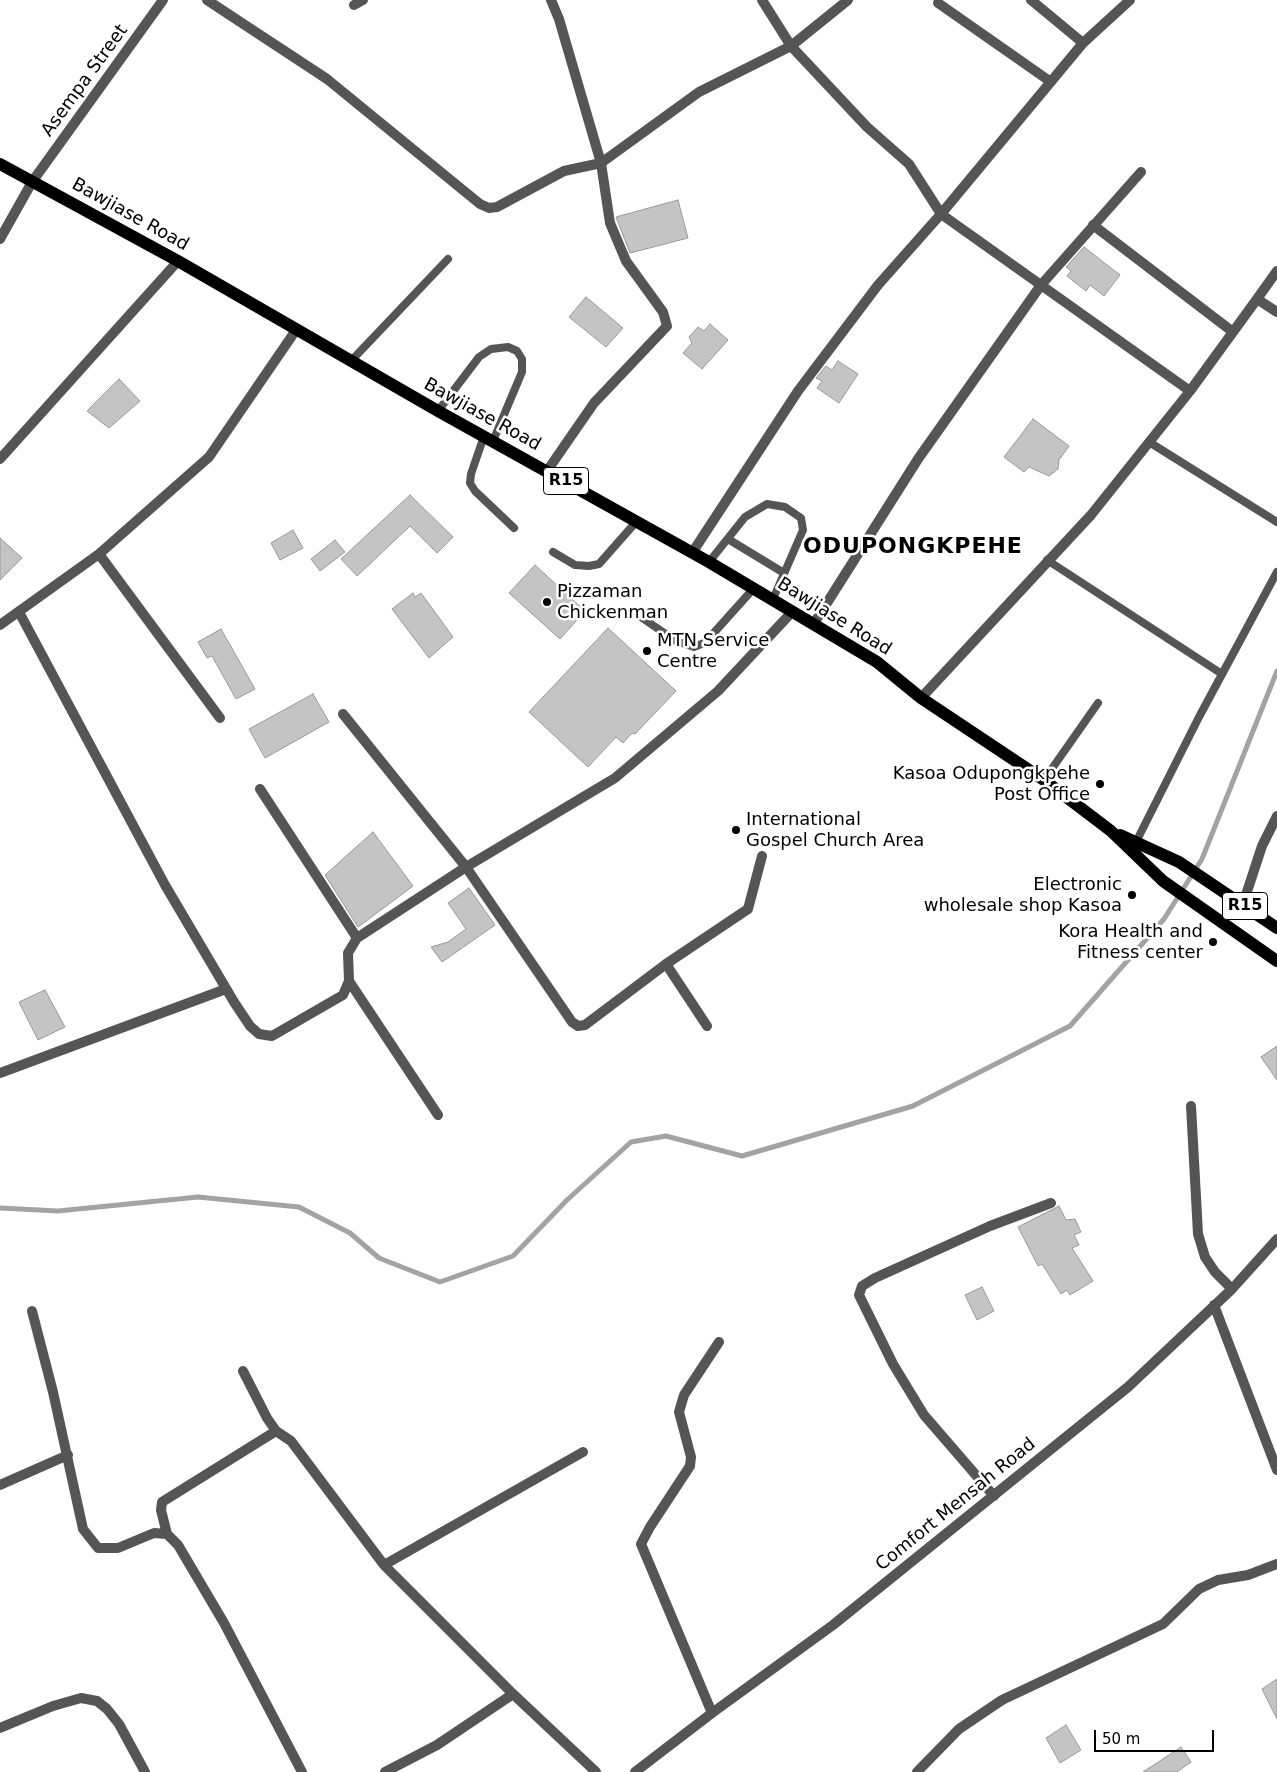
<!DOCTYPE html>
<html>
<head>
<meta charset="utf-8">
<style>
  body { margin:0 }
  #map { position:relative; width:1277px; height:1772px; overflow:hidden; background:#fff; font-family:"DejaVu Sans",sans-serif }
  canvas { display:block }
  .scale { position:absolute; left:1094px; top:1730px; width:120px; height:22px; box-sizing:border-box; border:2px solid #000; border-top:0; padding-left:6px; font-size:15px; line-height:18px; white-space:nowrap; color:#000; -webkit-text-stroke:4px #fff; paint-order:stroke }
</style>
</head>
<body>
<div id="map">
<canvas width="1277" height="1772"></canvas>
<div class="scale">50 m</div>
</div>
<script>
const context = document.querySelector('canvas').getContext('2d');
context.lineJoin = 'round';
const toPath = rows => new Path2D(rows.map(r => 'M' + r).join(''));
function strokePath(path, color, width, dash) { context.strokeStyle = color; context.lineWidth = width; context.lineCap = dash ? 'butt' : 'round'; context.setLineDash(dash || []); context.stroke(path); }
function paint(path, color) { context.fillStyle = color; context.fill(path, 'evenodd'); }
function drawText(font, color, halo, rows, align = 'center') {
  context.font = font + ' "DejaVu Sans",sans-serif'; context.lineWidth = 5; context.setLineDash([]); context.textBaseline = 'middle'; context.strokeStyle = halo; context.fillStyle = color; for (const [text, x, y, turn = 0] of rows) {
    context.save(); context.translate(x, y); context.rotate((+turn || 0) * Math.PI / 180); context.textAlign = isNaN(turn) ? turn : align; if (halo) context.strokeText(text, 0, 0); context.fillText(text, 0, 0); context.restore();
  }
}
const stream = toPath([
  [0,1208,58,1211,198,1197,299,1207,350,1233,379,1258,440,1282,513,1256,567,1200,631,1142,666,1136,742,1156,913,1106,1070,1026,1164,919,1202,859,1277,671]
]);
const building = toPath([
  [678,200,688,238,630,253,616,217,678,200],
  [1084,247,1120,275,1104,296,1090,285,1086,291,1067,276,1071,271,1066,267,1084,247],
  [586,297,623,328,606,347,569,317,586,297],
  [710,324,728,340,702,369,683,353,692,343,689,337,698,327,704,331,710,324],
  [838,361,858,374,839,403,817,388,822,381,816,378,826,366,832,370,838,361],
  [119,379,140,401,109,428,87,411,119,379],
  [1033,419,1069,446,1059,460,1058,469,1049,476,1029,467,1024,472,1004,457,1033,419],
  [410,495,453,537,437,553,410,526,357,576,341,559,410,495],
  [293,530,303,548,280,560,271,543,293,530],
  [0,538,22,558,0,580,0,538],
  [335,540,345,552,320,571,311,559,335,540],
  [535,565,585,611,560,639,509,593,535,565],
  [413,593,415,597,421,593,453,637,429,658,392,609,413,593],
  [608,628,676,691,635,734,632,733,623,743,616,737,588,767,529,712,608,628],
  [221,629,255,689,236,699,212,656,207,658,198,642,221,629],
  [313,694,329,722,265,758,249,729,313,694],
  [373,832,413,886,358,927,325,875,373,832],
  [469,888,495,925,442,962,431,947,448,942,466,929,448,903,469,888],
  [45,990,65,1027,38,1040,19,1002,45,990],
  [1277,1046,1277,1080,1261,1057,1277,1046],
  [1059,1206,1066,1220,1075,1219,1081,1232,1074,1235,1079,1245,1072,1248,1093,1281,1070,1295,1067,1290,1061,1294,1042,1264,1038,1266,1018,1227,1059,1206],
  [982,1287,994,1311,977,1320,965,1295,982,1287],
  [1277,1679,1277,1719,1262,1689,1277,1679],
  [1066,1725,1081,1750,1060,1763,1046,1738,1066,1725],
  [1181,1747,1191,1762,1177,1772,1143,1772,1181,1747]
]);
const lane = toPath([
  [350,362,448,259],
  [438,411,479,357,491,349,508,347,517,351,522,359,522,372,493,441],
  [484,436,471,474,470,483,475,491,514,528],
  [1149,442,1277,522],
  [728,539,784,573],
  [553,552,575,565,589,566,599,564,636,522],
  [1047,560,1222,674],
  [709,562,745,517,767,504,785,507,801,518,803,530,773,599],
  [632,611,676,641,694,647,704,643,711,636,754,588],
  [1044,780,1098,703],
  [1136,842,1199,717,1277,572]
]);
const street = toPath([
  [207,0,327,79,480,204,489,208,497,207,564,171,601,163,699,92,791,46,848,0],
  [762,0,791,46,867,127,909,164,941,214,1190,391],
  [1031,0,1083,43],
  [938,3,1051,82],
  [354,5,363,0],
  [1093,225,1233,332],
  [0,239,32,182,163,0],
  [1257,299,1277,271],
  [0,459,178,261],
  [547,471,594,403,667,326,663,312,626,261,610,223,601,163,559,19,551,0],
  [692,553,798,391,878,285,941,214,1083,43,1130,0],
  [99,554,220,718],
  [19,612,165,885,234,1002,250,1026,259,1034,272,1036,343,995,349,981,348,953,357,938,466,867,615,778,718,691,792,612],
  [0,625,99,554,209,457,296,330],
  [813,625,918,459,1041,285,1141,172],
  [921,698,1091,515,1190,391,1257,299,1277,312],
  [343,714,466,867,572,1022,578,1026,585,1025,666,964,748,909,762,856],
  [260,789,357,938],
  [1243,904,1262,846,1277,816],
  [666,964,707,1026],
  [349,981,438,1115],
  [0,1073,226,989],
  [1191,1106,1198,1234,1205,1257,1215,1272,1232,1289],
  [1214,1305,1277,1470],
  [32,1311,53,1392,83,1529,98,1548,118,1548,154,1533,167,1534,178,1545,224,1623,302,1772],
  [243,1371,267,1418,276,1431,291,1441,384,1565,513,1694,596,1772],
  [0,1485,68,1455],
  [994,1496,924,1415,893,1364,859,1295,862,1286,875,1278,990,1226,1051,1203],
  [167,1534,161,1510,162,1502,276,1431],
  [384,1565,583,1452],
  [712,1713,641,1544,650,1527,690,1466,691,1457,679,1412,684,1395,719,1342],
  [0,1728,53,1706,81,1698,97,1701,107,1709,119,1724,145,1772],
  [385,1772,437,1745,513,1694],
  [635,1772,712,1713,833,1625,1128,1387,1232,1289,1277,1239],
  [917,1772,959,1729,1002,1700,1163,1624,1199,1589,1218,1580,1248,1575,1277,1564]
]);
const primary = toPath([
  [0,164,178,261,438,411,709,562,877,662,921,698,1044,780,1111,831,1163,881,1277,961],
  [1120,835,1179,862,1277,928]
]);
const markers = [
  [547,602,5,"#000"],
  [647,651,5,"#000"],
  [1100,784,5,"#000"],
  [736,830,5,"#000"],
  [1132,895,5,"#000"],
  [1213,942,5,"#000"]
];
const shields = [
  [566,481,45],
  [1245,906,45]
];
const shieldNames = [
  ["R15",566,481],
  ["R15",1245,906]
];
const streetNames = [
  ["Asempa Street",85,81,-54],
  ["Bawjiase Road",130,215,29],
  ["Bawjiase Road",482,415,29],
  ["Bawjiase Road",834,617,32],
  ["Comfort Mensah Road",956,1505,-39]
];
const poiNames = [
  ["Pizzaman",557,592],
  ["Chickenman",557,613],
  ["MTN Service",657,641],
  ["Centre",657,662],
  ["Kasoa Odupongkpehe",1090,774,"right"],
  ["Post Office",1090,795,"right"],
  ["International",746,820],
  ["Gospel Church Area",746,841],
  ["Electronic",1122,885,"right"],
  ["wholesale shop Kasoa",1122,906,"right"],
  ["Kora Health and",1203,932,"right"],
  ["Fitness center",1203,953,"right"]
];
const districtNames = [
  ["ODUPONGKPEHE",913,547]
];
strokePath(stream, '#a3a3a3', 5);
paint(building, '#c4c4c4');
strokePath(building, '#999', 1);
strokePath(lane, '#555', 8);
strokePath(street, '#555', 10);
strokePath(primary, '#000', 12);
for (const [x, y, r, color] of markers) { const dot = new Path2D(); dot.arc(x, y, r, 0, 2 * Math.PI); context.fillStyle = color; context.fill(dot); strokePath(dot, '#fff', 2); }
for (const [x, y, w] of shields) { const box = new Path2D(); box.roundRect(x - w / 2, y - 13.5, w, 27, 4); context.fillStyle = '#fff'; context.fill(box); strokePath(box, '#000', 1); }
drawText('bold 16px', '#000', null, shieldNames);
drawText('18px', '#000', '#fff', streetNames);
drawText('18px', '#000', '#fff', poiNames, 'left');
context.letterSpacing = '1px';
drawText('bold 22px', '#000', '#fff', districtNames);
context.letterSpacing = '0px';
</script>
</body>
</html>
